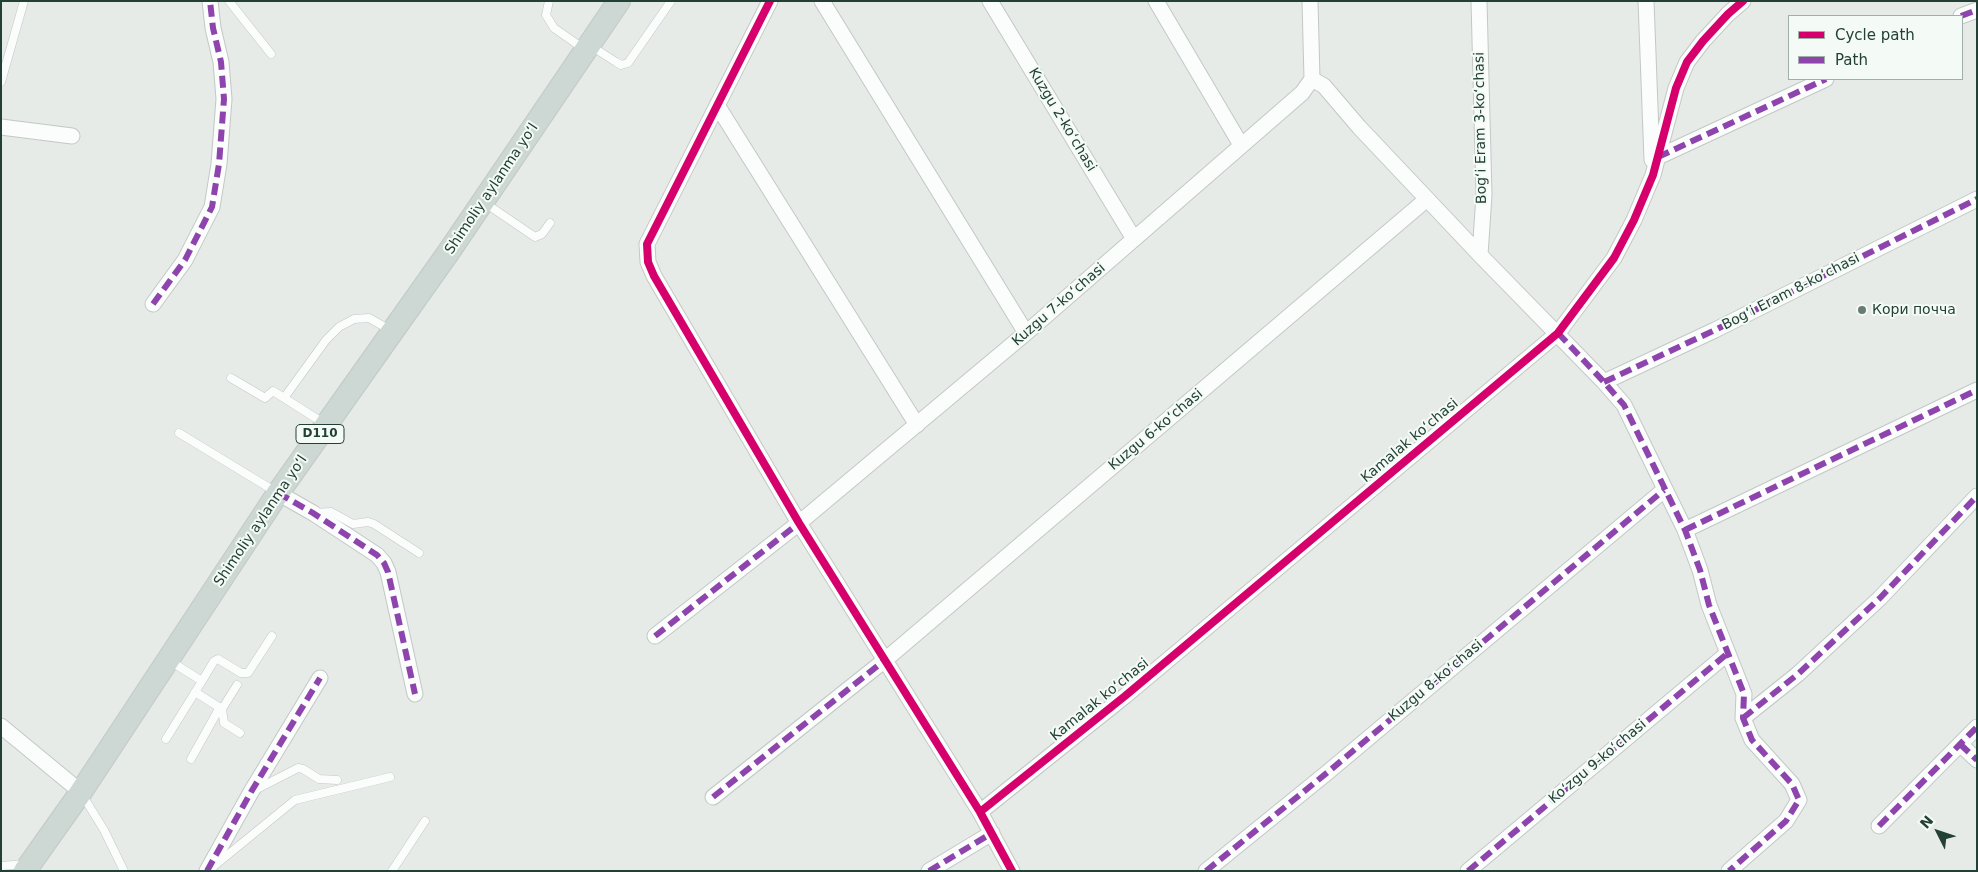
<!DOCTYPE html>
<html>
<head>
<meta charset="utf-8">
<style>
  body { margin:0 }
  #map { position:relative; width:1978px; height:872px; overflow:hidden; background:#e6ebe8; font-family:"DejaVu Sans",sans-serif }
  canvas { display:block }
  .frame { position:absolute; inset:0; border:2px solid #224036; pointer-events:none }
  .legend { position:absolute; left:1788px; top:15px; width:175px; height:65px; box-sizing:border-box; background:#f4faf6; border:1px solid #a0b0a9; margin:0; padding:6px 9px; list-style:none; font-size:15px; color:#224036 }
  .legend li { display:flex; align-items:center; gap:10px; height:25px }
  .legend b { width:25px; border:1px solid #a0b0a9 }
  .north { position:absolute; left:1913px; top:807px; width:50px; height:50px; -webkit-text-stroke:4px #f4faf6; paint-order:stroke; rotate:311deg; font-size:14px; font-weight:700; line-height:20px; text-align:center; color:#224036 }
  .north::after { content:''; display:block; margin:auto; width:18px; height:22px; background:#224036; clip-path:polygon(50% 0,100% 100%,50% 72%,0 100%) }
</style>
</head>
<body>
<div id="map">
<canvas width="1978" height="872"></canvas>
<div class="frame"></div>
<ul class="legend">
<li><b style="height:6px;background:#d6006c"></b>Cycle path</li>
<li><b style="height:6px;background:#8e44ad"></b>Path</li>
</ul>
<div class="north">N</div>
</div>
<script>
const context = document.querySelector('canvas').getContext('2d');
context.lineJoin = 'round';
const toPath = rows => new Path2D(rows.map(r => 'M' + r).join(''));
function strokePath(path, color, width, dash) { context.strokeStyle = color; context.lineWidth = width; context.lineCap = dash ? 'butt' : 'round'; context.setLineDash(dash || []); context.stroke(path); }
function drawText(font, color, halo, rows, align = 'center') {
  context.font = font + ' "DejaVu Sans",sans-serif'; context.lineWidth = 4; context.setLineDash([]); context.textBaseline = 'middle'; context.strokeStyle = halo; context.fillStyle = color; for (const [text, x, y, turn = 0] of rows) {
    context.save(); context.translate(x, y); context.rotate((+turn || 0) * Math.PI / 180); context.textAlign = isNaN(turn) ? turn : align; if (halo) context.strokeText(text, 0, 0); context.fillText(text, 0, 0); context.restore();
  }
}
const service = toPath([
  [229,1,271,54],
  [549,1,546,15,554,28,584,49],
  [591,46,616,62,621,65,628,63,671,1],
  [1,82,24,1],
  [485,203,535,237,542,234,550,223],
  [231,378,265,398,273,391,325,424],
  [284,398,326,340,339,327,354,319,369,318,392,331],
  [179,433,276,492],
  [315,513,331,512,353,524,368,522,374,524,419,553],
  [202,681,214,661,218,659,241,673,248,673,272,636],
  [195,692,222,709,224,723,240,733],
  [222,709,237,685],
  [166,739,202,681,170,661],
  [191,759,220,707],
  [255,790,298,768,303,769,319,779,337,780],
  [83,796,104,830,124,871],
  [1,866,26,864],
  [214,866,295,800,390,777],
  [392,871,425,821]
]);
const minor = toPath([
  [770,1,647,244,648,262,654,276,799,523,980,812,1012,871],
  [822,1,1026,333],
  [990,1,1134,239],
  [1156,1,1241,145],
  [1310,1,1312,79],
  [1479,1,1484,195,1480,255],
  [1646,1,1652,160],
  [1961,16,1977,10],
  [1312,79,1324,86,1359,127,1480,255,1604,382,1624,405,1685,530,1700,570,1709,605,1744,694,1743,718,1752,740,1792,784,1799,800,1786,821,1729,871],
  [717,105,917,425],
  [1,127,72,136],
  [1658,157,1826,79],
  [153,304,185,260,212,207,219,164,224,99,221,62,213,28,210,1],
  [1604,382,1715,330,1977,199],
  [278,493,313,513,377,555,384,563,388,572,415,694],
  [1685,530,1977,390],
  [655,636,799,523,1026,333,1302,93,1312,79],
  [1743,718,1798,674,1880,598,1977,496],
  [1,726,81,792],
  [1960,744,1977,760],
  [713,797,885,660,1427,199],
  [980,812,1125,696,1558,333,1614,258,1634,220,1653,175,1676,88,1687,62,1703,41,1728,14,1743,1],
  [1879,826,1977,727],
  [207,871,251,792,320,678],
  [929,871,992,833],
  [1206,871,1328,772,1664,490],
  [1468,871,1728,653]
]);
const primary = toPath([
  [25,871,81,792,278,493,448,253,619,1]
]);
const quiet = toPath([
  [1961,16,1977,10],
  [1658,157,1826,79],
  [153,304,185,260,212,207,219,164,224,99,221,62,213,28,210,1],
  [1558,333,1604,382,1624,405,1685,530,1700,570,1709,605,1744,694,1743,718,1752,740,1792,784,1799,800,1786,821,1729,871],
  [1604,382,1715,330,1977,199],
  [278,493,313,513,377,555,384,563,388,572,415,694],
  [1685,530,1977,390],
  [655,636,799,523],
  [1743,718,1798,674,1880,598,1977,496],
  [1960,744,1977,760],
  [713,797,885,660],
  [1879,826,1977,727],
  [207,871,251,792,320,678],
  [929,871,992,833],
  [1206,871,1328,772,1664,490],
  [1468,871,1728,653]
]);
const cycleway = toPath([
  [770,1,647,244,648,262,654,276,799,523,980,812,1012,871],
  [980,812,1125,696,1558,333,1614,258,1634,220,1653,175,1676,88,1687,62,1703,41,1728,14,1743,1]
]);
const markers = [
  [1862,310,5,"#677c74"]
];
const shields = [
  [320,434,48]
];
const shieldNames = [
  ["D110",320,434]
];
const streetNames = [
  ["Kuzgu 2-koʻchasi",1062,120,59],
  ["Bogʻi Eram 3-koʻchasi",1481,128,-91],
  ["Shimoliy aylanma yoʻl",492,189,-56],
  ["Bogʻi Eram 8-koʻchasi",1791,292,-27],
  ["Kuzgu 7-koʻchasi",1059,305,-41],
  ["Kuzgu 6-koʻchasi",1156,430,-40],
  ["Kamalak koʻchasi",1410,441,-40],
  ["Shimoliy aylanma yoʻl",261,521,-56],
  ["Kuzgu 8-koʻchasi",1436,681,-40],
  ["Kamalak koʻchasi",1100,700,-39],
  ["Koʻzgu 9-koʻchasi",1598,762,-40]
];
const poiNames = [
  ["Кори почча",1872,310]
];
strokePath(service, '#c3c8c5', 9);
strokePath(minor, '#c3c8c5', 17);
strokePath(primary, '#c2cac7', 24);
strokePath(service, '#fbfcfc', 8);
strokePath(minor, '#fbfcfc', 15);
strokePath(primary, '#cdd7d4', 22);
strokePath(quiet, '#8e44ad', 6, [12, 6]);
strokePath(cycleway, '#d6006c', 8);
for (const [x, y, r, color] of markers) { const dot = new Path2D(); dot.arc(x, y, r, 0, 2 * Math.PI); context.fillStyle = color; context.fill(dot); strokePath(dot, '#f4faf6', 2); }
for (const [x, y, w] of shields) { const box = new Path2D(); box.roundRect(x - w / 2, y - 9.5, w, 19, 4); context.fillStyle = '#f4faf6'; context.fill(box); strokePath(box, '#224036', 1); }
drawText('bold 12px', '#224036', null, shieldNames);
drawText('14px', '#224036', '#f4faf6', streetNames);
drawText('14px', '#224036', '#f4faf6', poiNames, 'left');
</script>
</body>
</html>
